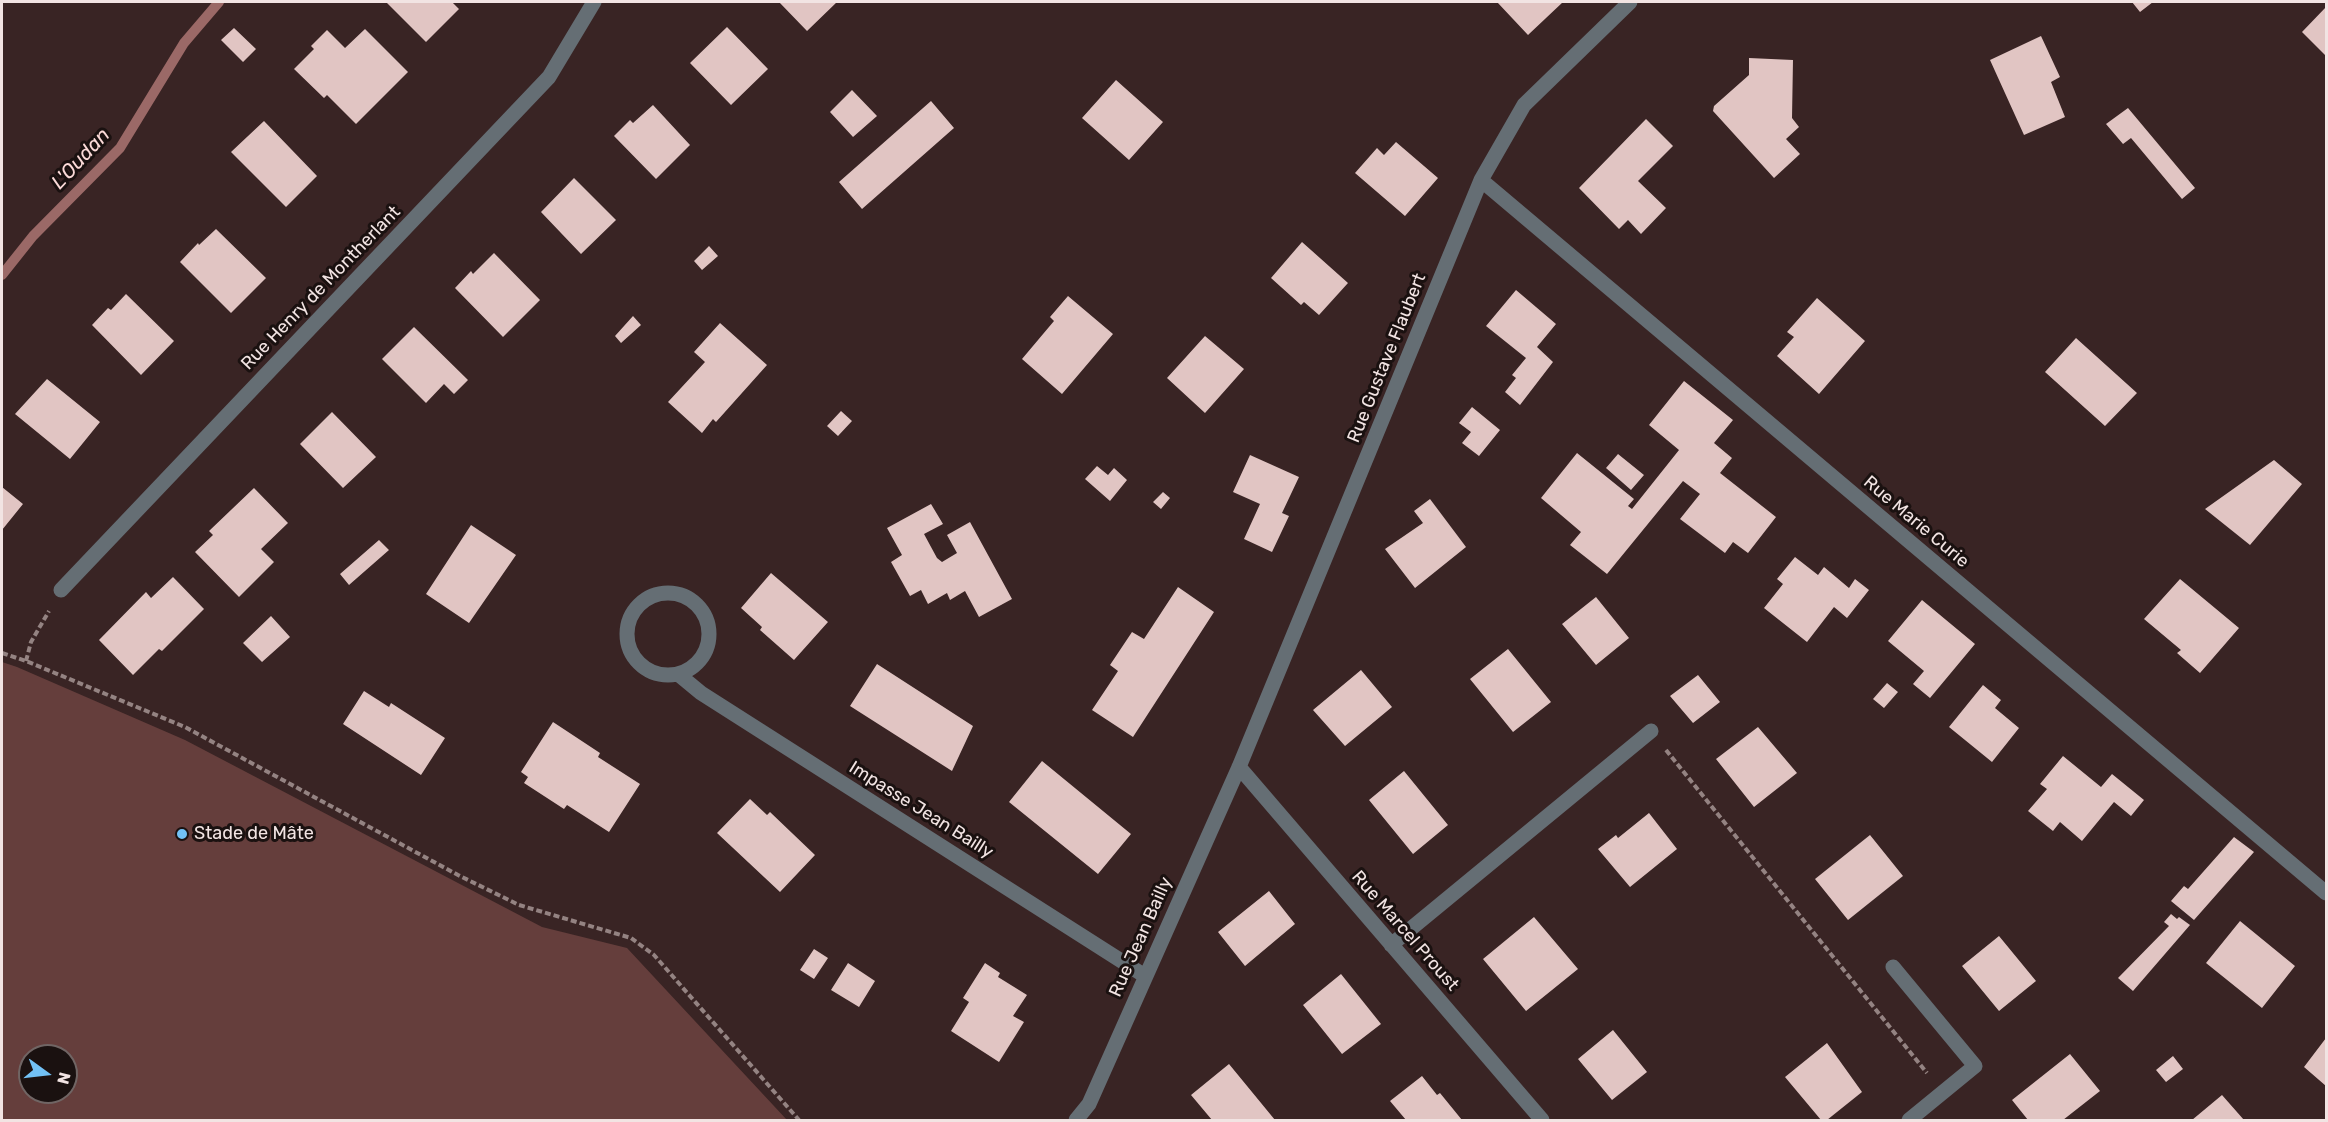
<!DOCTYPE html>
<html>
<head>
<meta charset="utf-8">
<style>
  body { margin:0 }
  #map { position:relative; width:2328px; height:1122px; overflow:hidden; background:#392424; font-family:Rubik,sans-serif }
  canvas { display:block }
  .frame { position:absolute; inset:0; border:3px solid #f2e4e3; pointer-events:none }
  .north { position:absolute; left:18px; top:1044px; width:60px; height:60px; box-sizing:border-box; background:#1a1110; border:2px solid #706564; border-radius:50%; rotate:105deg; font-size:16px; font-weight:700; line-height:24px; text-align:center; color:#f2e4e3 }
  .north::after { content:''; display:block; margin:auto; width:21px; height:27px; background:#72c1f5; clip-path:polygon(50% 0,100% 100%,50% 72%,0 100%) }
</style>
</head>
<body>
<div id="map">
<canvas width="2328" height="1122"></canvas>
<div class="frame"></div>
<div class="north">N</div>
</div>
<script>
const context = document.querySelector('canvas').getContext('2d');
context.lineJoin = 'round';
function paint(path, color) { context.fillStyle = color; context.fill(path, 'evenodd'); }
const toPath = rows => new Path2D(rows.map(r => 'M' + r).join(''));
function strokePath(path, color, width, dash) { context.strokeStyle = color; context.lineWidth = width; context.lineCap = dash ? 'butt' : 'round'; context.setLineDash(dash || []); context.stroke(path); }
function drawText(font, color, halo, rows, align = 'center') {
  context.font = font + ' Rubik,sans-serif'; context.lineWidth = 6; context.setLineDash([]); context.textBaseline = 'middle'; context.strokeStyle = halo; context.fillStyle = color; for (const [text, x, y, turn = 0] of rows) {
    context.save(); context.translate(x, y); context.rotate((+turn || 0) * Math.PI / 180); context.textAlign = isNaN(turn) ? turn : align; if (halo) context.strokeText(text, 0, 0); context.fillText(text, 0, 0); context.restore();
  }
}
const green = toPath([
  [2,662,17,667,185,740,542,927,627,948,787,1120,2,1120],
  [30,1056,66,1056,66,1092,30,1092]
]);
const stream = toPath([
  [2,275,33,236,120,148,184,43,219,2]
]);
const building = toPath([
  [386,2,452,2,459,9,426,42],
  [779,2,837,2,807,31],
  [1497,2,1563,2,1528,35],
  [2132,2,2153,2,2140,12],
  [2326,7,2326,56,2302,32],
  [727,27,768,69,731,105,690,63],
  [234,28,256,49,243,62,221,40],
  [365,29,408,72,356,124,327,95,324,98,294,69,314,49,311,46,327,30,345,48],
  [2041,36,2060,77,2051,82,2065,117,2024,135,1990,60],
  [1749,58,1793,60,1792,118,1799,127,1786,139,1800,154,1774,178,1713,111,1714,106,1749,75],
  [1116,80,1163,122,1129,160,1082,118],
  [852,90,877,116,853,137,830,112],
  [931,101,954,128,862,209,839,182],
  [653,105,690,145,656,179,614,136,630,120,633,123],
  [2128,108,2195,188,2182,199,2131,138,2123,144,2106,124],
  [1646,119,1673,146,1638,181,1666,208,1641,234,1628,220,1619,229,1579,188],
  [264,121,317,176,286,207,231,152],
  [1396,142,1438,178,1405,216,1355,173,1377,148,1384,155],
  [574,178,616,220,581,254,541,212],
  [216,229,266,278,231,313,180,262,198,243,199,245],
  [1302,242,1348,283,1319,315,1304,302,1301,305,1271,278],
  [709,246,718,256,702,270,694,261],
  [494,253,540,300,503,337,455,288,471,271,473,274],
  [1516,290,1556,324,1537,347,1553,362,1520,405,1505,392,1516,378,1512,375,1526,358,1486,326],
  [126,294,174,341,141,375,92,325,108,308,111,310],
  [1068,296,1113,334,1062,394,1022,359,1054,321,1050,317],
  [1817,298,1865,341,1819,394,1777,356,1794,337,1787,332],
  [633,316,641,325,621,343,615,336],
  [720,323,767,365,716,422,713,419,702,433,668,402,705,362,694,352],
  [414,327,468,380,454,394,444,384,426,403,382,359],
  [1205,336,1244,369,1205,413,1167,378],
  [2076,338,2137,393,2105,426,2045,372],
  [47,379,100,422,70,459,15,414],
  [1684,381,1733,420,1714,443,1732,458,1720,473,1776,517,1748,553,1733,542,1725,553,1680,519,1700,494,1683,481,1607,574,1570,545,1581,532,1541,498,1577,453,1634,499,1628,506,1632,509,1679,450,1649,425],
  [1472,407,1500,430,1479,456,1462,443,1471,432,1459,423],
  [841,411,852,421,838,436,827,426],
  [332,412,376,457,343,488,300,444],
  [1618,454,1644,475,1631,490,1606,468],
  [1250,455,1299,477,1282,513,1289,516,1272,552,1244,539,1260,504,1233,492],
  [2274,460,2302,484,2250,545,2205,509],
  [1097,466,1108,475,1114,468,1127,480,1110,501,1085,479],
  [2,487,23,504,2,530],
  [254,488,288,523,261,549,274,562,239,597,195,552,213,535,209,531],
  [1163,492,1170,498,1161,509,1153,502],
  [1430,499,1466,547,1415,588,1385,549,1423,523,1414,511],
  [931,504,943,524,924,534,937,558,942,562,957,553,947,535,970,522,1012,599,979,617,965,591,950,600,947,593,928,604,921,590,910,596,891,562,902,555,887,528],
  [471,525,516,555,469,623,426,594],
  [379,540,389,550,349,585,340,574],
  [1795,557,1818,575,1824,567,1849,588,1855,579,1869,590,1847,618,1834,607,1807,642,1764,608,1783,584,1777,579],
  [771,573,828,622,794,660,760,630,762,627,741,608],
  [173,577,204,609,162,651,159,649,133,675,99,640,146,592,151,598],
  [2180,579,2239,628,2200,673,2177,653,2181,650,2144,619],
  [1178,587,1214,612,1133,737,1092,710,1118,671,1110,665,1132,632,1144,639],
  [1596,597,1629,638,1596,665,1562,624],
  [1922,600,1975,644,1930,698,1913,684,1924,671,1888,641],
  [271,616,290,637,262,662,243,643],
  [1508,649,1551,702,1513,732,1470,679],
  [877,664,973,726,952,771,850,706],
  [1361,670,1392,707,1345,746,1313,710],
  [1698,675,1720,702,1693,723,1670,696],
  [1887,683,1898,692,1884,708,1873,699],
  [1983,685,2001,700,1995,708,2019,728,1992,762,1949,727],
  [364,691,389,707,391,703,445,738,421,775,343,724],
  [553,722,600,753,598,757,640,784,609,832,567,805,564,809,524,783,528,777,521,772],
  [1758,727,1797,773,1754,807,1716,759],
  [2063,756,2101,787,2112,774,2144,800,2131,816,2114,802,2082,841,2060,822,2053,831,2028,811,2047,789,2040,784],
  [1042,761,1131,834,1098,874,1009,802],
  [1404,771,1448,825,1413,854,1369,800],
  [750,799,767,815,770,812,815,855,780,892,717,833],
  [1649,813,1677,849,1630,887,1598,849,1616,835,1618,838],
  [1870,835,1903,876,1848,920,1815,879],
  [2234,837,2254,852,2194,920,2171,901,2184,886,2188,889],
  [1269,891,1295,924,1245,966,1218,932],
  [2171,914,2177,919,2179,917,2190,925,2133,991,2118,978,2169,926,2164,922],
  [1534,917,1578,969,1526,1011,1483,959],
  [2240,921,2295,966,2262,1008,2206,963],
  [1999,936,2036,981,1999,1011,1962,966],
  [814,949,828,958,814,979,800,970],
  [848,963,875,981,859,1007,831,990],
  [985,963,1000,973,998,977,1027,995,1013,1016,1024,1022,999,1062,951,1031,969,1002,963,998],
  [1341,974,1381,1024,1342,1054,1303,1005],
  [1613,1030,1647,1072,1612,1100,1578,1059],
  [2326,1038,2326,1086,2304,1067],
  [1827,1043,1862,1092,1827,1120,1821,1120,1785,1077],
  [2070,1054,2100,1091,2063,1120,2028,1120,2012,1100],
  [2173,1056,2183,1069,2166,1082,2156,1070],
  [1229,1064,1275,1120,1212,1120,1191,1095],
  [1422,1076,1437,1095,1440,1093,1462,1120,1406,1120,1390,1101],
  [2222,1095,2244,1120,2192,1120]
]);
const path = toPath([
  [2,653,26,661,185,727,458,875,519,905,631,938,654,955,799,1120],
  [26,661,31,642,49,611],
  [1666,750,1927,1073]
]);
const street = toPath([
  [1481,180,2326,893],
  [61,590,549,77,594,2],
  '627 634a41 41 0 1 1 82 0a41 41 0 1 1-82 0Z',
  [678,674,701,693,1145,976],
  [1239,767,1542,1120],
  [1391,945,1651,731],
  [1893,967,1975,1066,1909,1120],
  [1076,1120,1089,1104,1239,767,1481,180,1524,105,1630,2]
]);
const markers = [
  [182,834,6,"#72c1f5"]
];
const streetNames = [
  ["Rue Henry de Montherlant",321,288,-46],
  ["Rue Gustave Flaubert",1387,358,-68],
  ["Rue Marie Curie",1916,522,40],
  ["Impasse Jean Bailly",921,810,32],
  ["Rue Marcel Proust",1405,931,49],
  ["Rue Jean Bailly",1141,937,-66]
];
const poiNames = [
  ["Stade de Mâte",194,834]
];
const waterNames = [
  ["L'Oudan",81,159,-47]
];
paint(green, '#653e3c');
strokePath(stream, '#9b6967', 10);
paint(building, '#e1c5c3');
strokePath(path, '#948382', 4, [6, 3]);
strokePath(street, '#656e74', 15);
for (const [x, y, r, color] of markers) { const dot = new Path2D(); dot.arc(x, y, r, 0, 2 * Math.PI); context.fillStyle = color; context.fill(dot); strokePath(dot, '#1a1110', 2); }
drawText('18px', '#f2e4e3', '#1a1110', streetNames);
drawText('18px', '#f2e4e3', '#1a1110', poiNames, 'left');
drawText('italic 20px', '#fbdad8', '#1a1110', waterNames);
</script>
</body>
</html>
